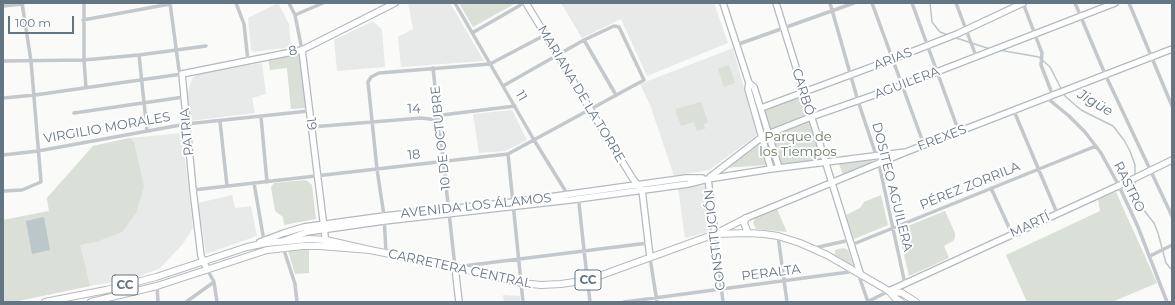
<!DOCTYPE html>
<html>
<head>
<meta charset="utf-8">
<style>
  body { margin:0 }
  #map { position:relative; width:1175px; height:305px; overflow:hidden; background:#fafaf8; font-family:Montserrat,sans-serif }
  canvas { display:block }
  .frame { position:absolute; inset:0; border:4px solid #657683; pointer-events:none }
  .scale { position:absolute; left:8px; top:16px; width:66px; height:18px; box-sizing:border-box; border:2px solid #657683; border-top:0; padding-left:5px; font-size:12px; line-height:14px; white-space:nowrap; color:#657683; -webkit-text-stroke:3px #fff; paint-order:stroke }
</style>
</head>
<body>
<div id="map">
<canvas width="1175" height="305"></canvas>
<div class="frame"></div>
<div class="scale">100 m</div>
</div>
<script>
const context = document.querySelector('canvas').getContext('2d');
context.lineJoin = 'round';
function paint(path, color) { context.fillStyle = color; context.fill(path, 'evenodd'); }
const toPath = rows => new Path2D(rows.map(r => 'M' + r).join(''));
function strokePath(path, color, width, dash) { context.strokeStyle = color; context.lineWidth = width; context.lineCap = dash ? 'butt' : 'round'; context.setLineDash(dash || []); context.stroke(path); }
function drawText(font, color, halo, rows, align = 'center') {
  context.font = font + ' Montserrat,sans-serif'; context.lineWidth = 4; context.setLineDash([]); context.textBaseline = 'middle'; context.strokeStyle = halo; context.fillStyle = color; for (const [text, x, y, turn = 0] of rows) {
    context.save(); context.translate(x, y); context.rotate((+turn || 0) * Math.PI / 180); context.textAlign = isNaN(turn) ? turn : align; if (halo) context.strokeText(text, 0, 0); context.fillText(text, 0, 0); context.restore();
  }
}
const built = toPath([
  [278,3,289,24,291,47,253,52,251,50,248,18],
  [408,3,450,3,484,61,401,67,398,37,413,29],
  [561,3,714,3,728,43,647,76,621,19,582,38],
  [373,21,382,30,385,67,337,71,334,40],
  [733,48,757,135,709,170,674,176,650,105,640,84],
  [262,63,266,94,252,98,255,113,190,121,187,94,192,79,198,73],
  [512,110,527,140,505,151,479,153,473,114],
  [182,133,193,228,182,245,159,269,131,279,90,286,13,302,3,302,3,220,49,211,47,198,93,146,130,138],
  [705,185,711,231,685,238,678,188],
  [232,195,235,208,251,206,257,236,206,254,198,203],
  [503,295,520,296,520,302,504,302]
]);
const green = toPath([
  [459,3,516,3,473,27],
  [299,53,306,108,291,109,287,68,270,70,268,58],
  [729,65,735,83,724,87,718,69],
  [803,95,808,114,769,130,763,108],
  [701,102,708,122,704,124,705,129,697,131,694,122,681,126,675,109],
  [810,120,821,160,780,164,773,137],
  [130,138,134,142,144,187,136,213,122,232,96,242,80,245,90,286,13,302,3,302,3,220,49,211,47,198,93,146],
  [759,141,766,165,725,168],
  [872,160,873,162,843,175,839,164],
  [306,180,312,185,316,219,284,225,283,217,275,211,271,187,274,183],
  [1116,192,1157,283,1112,302,1027,302,1006,255,1100,211,1098,199],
  [881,195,888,225,854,239,846,215,860,208,864,202],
  [777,209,787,232,756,229,753,223,755,218],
  [945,211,955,233,955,238,953,241,944,246,949,258,909,276,898,230],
  [843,248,848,250,853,266,835,255,835,250],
  [309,250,309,273,295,274,288,251]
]);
const water = toPath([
  [44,217,50,250,32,254,26,221]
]);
const stream = toPath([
  [930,3,932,22,940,32,948,35],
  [953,37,990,49],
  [999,50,1039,57,1050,67,1065,96,1081,110,1113,126,1124,140,1130,151,1135,165,1135,176],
  [1135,180,1135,187,1139,204,1154,223,1158,233,1166,263,1172,270]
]);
const street = toPath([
  [84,3,84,60,86,88],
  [236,3,244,24,248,61],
  [289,3,295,15,302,50],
  [455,3,534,140,568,195],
  [830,3,858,101,879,164,905,284],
  [872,3,924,145],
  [912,3,959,132],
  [956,3,976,56],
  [1023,3,1042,53,1041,65,1053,96],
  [1075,3,1105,74,1172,216],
  [1129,3,1172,106],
  [3,6,23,4],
  [295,15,323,3],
  [83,20,170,4],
  [472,33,524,3],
  [584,40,616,95],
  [736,45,854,3],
  [139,55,147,131],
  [3,61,84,60,139,55,206,46],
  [433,68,455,267,648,243],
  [3,98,35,95,182,74,179,70,170,3],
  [1047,98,1069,116,1085,132,1101,153,1119,186,1138,227,1167,302],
  [1014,111,1057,213],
  [74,113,184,97],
  [261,117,267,182],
  [220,121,227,186],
  [311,127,421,118,438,120,442,115,515,106],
  [508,154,523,302],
  [3,155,38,151,186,124,309,111],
  [254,183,264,241],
  [991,188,1012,234],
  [193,190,508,154,644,80,619,27,614,26,584,40,503,86],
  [3,191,22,190,41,182,31,61,22,3],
  [578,194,584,250,590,302],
  [715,234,723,302],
  [778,236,787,302],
  [851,245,1096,146],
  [283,247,295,284,297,302],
  [814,248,850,240],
  [386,253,384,216,377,169,368,82,371,77,379,73,490,64,545,35],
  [1150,256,1172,245],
  [650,258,657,302],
  [207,269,214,282,217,302],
  [860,279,868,302],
  [157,286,158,302],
  [186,302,214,282],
  [624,302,849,272],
  [867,302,889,291]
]);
const secondary = toPath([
  [526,3,590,109,633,179,642,190,650,257],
  [723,3,749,83,748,89,771,169],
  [776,3,860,273],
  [302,50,326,244],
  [749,83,754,87,779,168],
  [761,108,893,59,957,34,1023,3],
  [710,177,762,137,768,134,811,117,903,85,1115,3],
  [708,179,715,234,746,218,906,152,1172,49],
  [283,241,307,232,384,221,570,200,688,184,708,179,771,169,906,152],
  [260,242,284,233,304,227,384,216,513,202,686,178,702,178],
  [455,267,459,302],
  [207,269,201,256,193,190,182,74,302,50,395,3],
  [889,291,1129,181,1172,160]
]);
const primary = toPath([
  [746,218,744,223,748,233],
  [370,250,455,267,521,283,541,285,561,284,588,280,715,234,748,233,764,234,778,236,800,243,827,255,889,291,895,298,901,302],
  [889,291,902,293,916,302],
  [45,302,106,290,156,277,247,247,266,243,309,239,326,240,370,250,320,246,303,246,267,250,157,286,91,302]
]);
const shields = [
  [588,280,26],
  [125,285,26]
];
const shieldNames = [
  ["CC",588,280],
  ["CC",125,285]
];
const streetNames = [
  ["8",293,51,-13],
  ["ARIAS",893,59,-21],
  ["AGUILERA",907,83,-21],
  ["CARBÓ",803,92,73],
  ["MARIANA DE LA TORRE",581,94,59],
  ["11",521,96,60],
  ["14",414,109,-2],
  ["19",311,124,83],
  ["VIRGILIO MORALES",107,128,-10],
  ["PATRIA",187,132,-95],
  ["10 DE OCTUBRE",441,138,-96],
  ["FREXES",942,138,-21],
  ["18",414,155,-6],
  ["PÉREZ ZORRILA",970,186,-22],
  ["DOSITEO AGUILERA",892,187,76],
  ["RASTRO",1129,187,64],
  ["AVENIDA LOS ÁLAMOS",476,206,-6],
  ["MARTÍ",1030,225,-25],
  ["CONSTITUCIÓN",715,240,-97],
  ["CARRETERA CENTRAL",460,269,12],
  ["PERALTA",771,273,-7]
];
const parkNames = [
  ["Parque de",798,137],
  ["los Tiempos",798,152]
];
const waterNames = [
  ["Jigüe",1095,103,31]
];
paint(built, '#e8e9e9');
paint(green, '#dadfd7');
paint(water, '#bbc7cb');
strokePath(stream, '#bbc7cb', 1.5);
strokePath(secondary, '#b3babf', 8);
strokePath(primary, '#b5babe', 8);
strokePath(street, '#c3c8cc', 3.5);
strokePath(secondary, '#fff', 5.5);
strokePath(primary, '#fff', 6);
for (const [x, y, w] of shields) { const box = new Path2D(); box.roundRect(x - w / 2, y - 10, w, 20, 3); context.fillStyle = '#fff'; context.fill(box); strokePath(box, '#657683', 1); }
drawText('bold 12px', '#657683', null, shieldNames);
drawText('13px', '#657683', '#fff', streetNames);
drawText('13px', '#687a64', '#fff', parkNames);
drawText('italic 14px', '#60757c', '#fff', waterNames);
</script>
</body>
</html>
